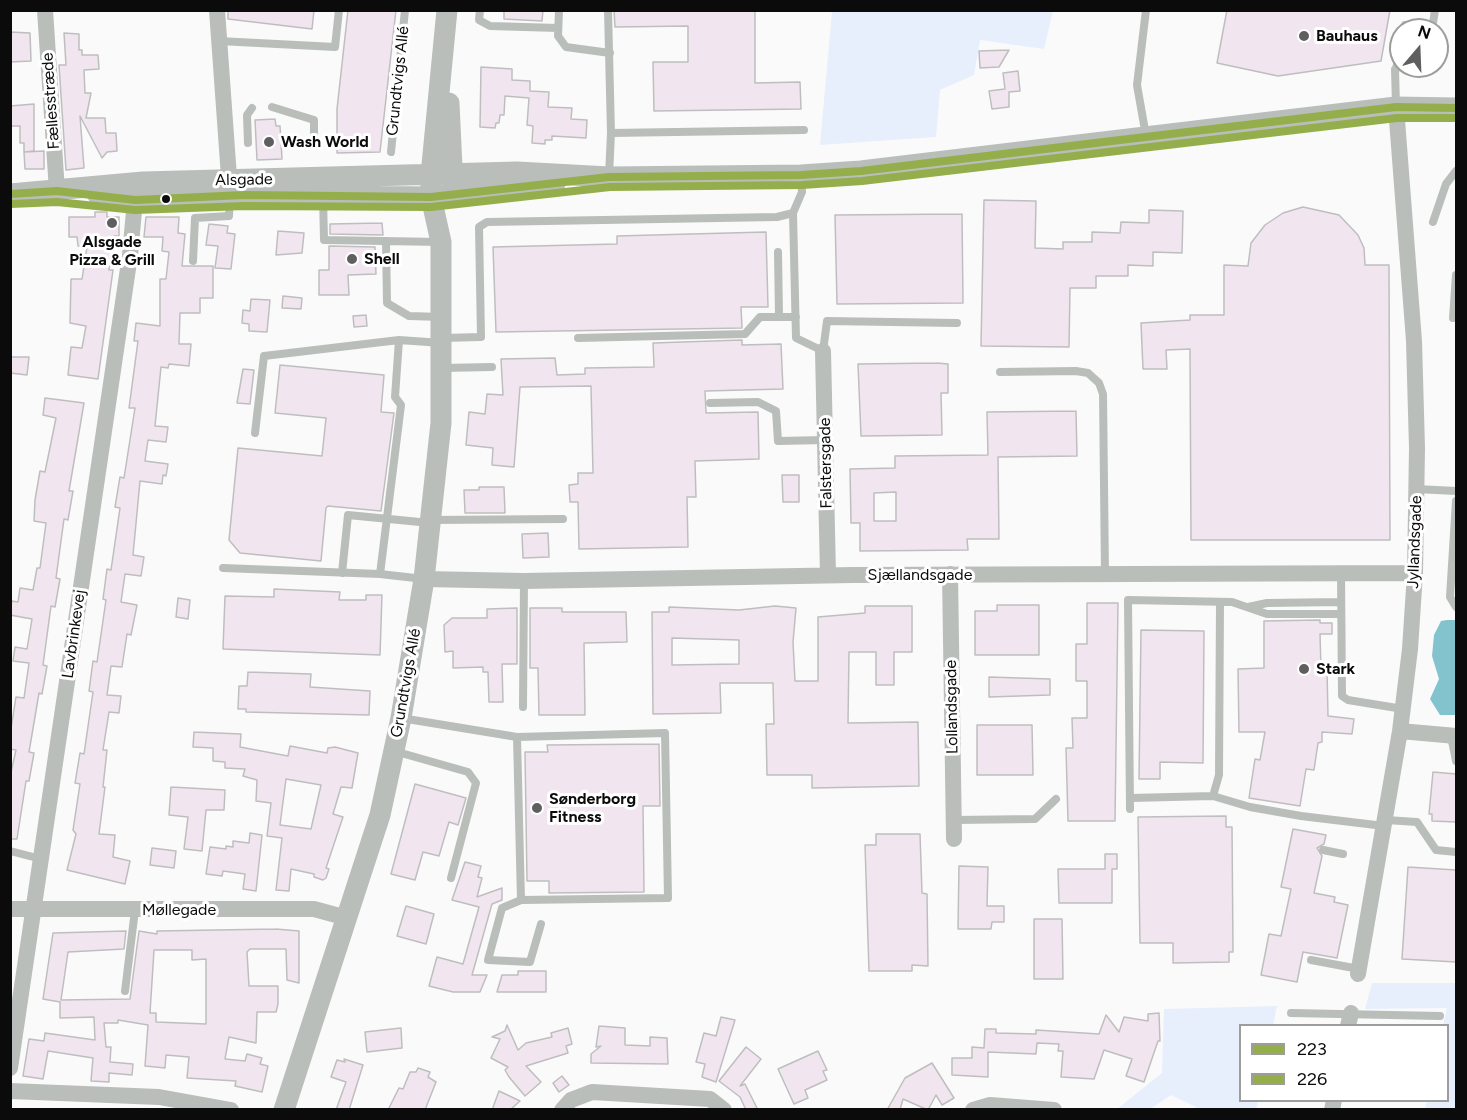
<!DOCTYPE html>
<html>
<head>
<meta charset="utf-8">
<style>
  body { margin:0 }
  #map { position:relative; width:1467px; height:1120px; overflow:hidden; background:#fafafb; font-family:Figtree,sans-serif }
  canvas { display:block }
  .frame { position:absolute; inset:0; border:12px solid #0b0b0c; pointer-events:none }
  .legend { position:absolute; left:1239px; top:1024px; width:210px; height:78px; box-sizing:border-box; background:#fff; border:2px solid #9d9d9e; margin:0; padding:8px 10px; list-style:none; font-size:18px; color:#0b0b0c }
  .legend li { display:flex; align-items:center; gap:12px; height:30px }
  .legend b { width:30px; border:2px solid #9d9d9e }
  .north { position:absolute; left:1389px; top:18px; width:60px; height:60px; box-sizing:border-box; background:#fff; border:2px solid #9d9d9e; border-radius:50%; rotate:19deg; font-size:16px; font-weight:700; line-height:24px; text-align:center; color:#0b0b0c }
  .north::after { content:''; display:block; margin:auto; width:21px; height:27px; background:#5f5f60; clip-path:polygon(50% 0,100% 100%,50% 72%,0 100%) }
</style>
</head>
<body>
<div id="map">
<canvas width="1467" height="1120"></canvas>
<div class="frame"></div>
<ul class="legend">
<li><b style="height:8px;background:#95ae4c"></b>223</li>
<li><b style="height:8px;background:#95ae4c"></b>226</li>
</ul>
<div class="north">N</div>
</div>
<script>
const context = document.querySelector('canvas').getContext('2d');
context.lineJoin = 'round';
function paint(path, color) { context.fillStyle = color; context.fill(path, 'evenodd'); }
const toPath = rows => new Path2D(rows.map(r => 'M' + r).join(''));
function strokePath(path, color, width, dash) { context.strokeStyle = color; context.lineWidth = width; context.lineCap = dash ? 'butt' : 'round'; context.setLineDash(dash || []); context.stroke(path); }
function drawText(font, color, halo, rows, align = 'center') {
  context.font = font + ' Figtree,sans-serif'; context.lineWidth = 6; context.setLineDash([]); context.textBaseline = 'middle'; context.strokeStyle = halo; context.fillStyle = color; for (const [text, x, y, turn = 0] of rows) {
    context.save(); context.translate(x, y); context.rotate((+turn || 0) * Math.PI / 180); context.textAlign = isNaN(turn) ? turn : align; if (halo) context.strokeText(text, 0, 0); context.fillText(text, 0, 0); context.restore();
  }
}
const green = toPath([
  [832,11,832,10,1053,11,1044,49,980,40,974,75,940,90,936,137,820,145],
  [1372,983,1456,983,1456,1109,1425,1109,1427,1101,1448,1100,1448,1026,1443,1025,1447,1008,1365,1009],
  [1277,1006,1273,1025,1240,1026,1240,1100,1258,1101,1256,1109,1200,1109,1171,1095,1150,1109,1117,1109,1162,1073,1164,1009]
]);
const water = toPath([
  [1447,620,1456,620,1456,715,1440,715,1430,699,1439,679,1432,656,1434,635,1441,621]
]);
const building = toPath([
  [228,10,314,10,312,29,228,19,228,10],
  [348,10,396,10,380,152,337,153,337,109,348,10],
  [504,10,543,10,542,21,504,19,504,10],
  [614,10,755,10,755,83,800,82,801,109,654,111,653,62,688,62,688,26,615,27,614,10],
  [1227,10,1390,10,1381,61,1278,76,1217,63,1227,10],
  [10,32,30,33,31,61,10,62,10,32],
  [64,33,79,34,79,50,82,50,82,55,98,55,99,69,84,70,85,93,91,93,86,118,105,118,106,133,116,133,117,151,107,152,102,158,80,116,84,168,66,170,59,65,66,65,64,33],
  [1009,50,999,67,980,68,979,51,1009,50],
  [481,67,512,69,512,80,530,81,530,91,549,92,548,107,572,108,571,119,587,120,586,138,552,136,552,140,545,140,545,144,532,143,533,126,527,125,529,98,505,96,504,115,500,115,499,123,496,123,495,128,480,127,481,67],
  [1018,71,1020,91,1009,92,1009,107,992,109,989,91,1005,89,1003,73,1018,71],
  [34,104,34,151,24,152,24,143,20,143,20,126,10,126,10,106,34,104],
  [275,119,276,126,280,126,282,159,257,160,255,120,275,119],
  [44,151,44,169,25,169,24,152,44,151],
  [984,200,1036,201,1035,248,1063,249,1063,242,1092,242,1092,232,1120,233,1121,222,1149,223,1149,210,1183,211,1182,253,1153,252,1153,266,1128,265,1128,276,1096,276,1096,288,1070,288,1069,347,981,346,984,200],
  [1303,207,1339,215,1358,235,1364,248,1365,265,1389,265,1390,540,1191,540,1190,349,1166,350,1167,369,1143,369,1141,323,1190,320,1190,315,1224,315,1224,265,1248,266,1251,243,1265,225,1283,213,1303,207],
  [95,212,107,212,107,217,119,217,119,236,114,236,109,270,113,270,98,379,68,375,71,347,82,348,86,326,70,323,71,279,82,279,87,247,78,246,77,237,69,237,69,217,95,217,95,212],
  [962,214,963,303,837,304,835,215,962,214],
  [146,217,179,217,178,233,185,234,182,266,213,266,213,298,200,298,200,313,180,313,179,344,191,344,189,366,169,364,168,368,161,367,155,426,168,427,166,442,148,440,145,461,168,464,166,476,163,475,162,484,140,481,133,555,144,557,141,576,125,574,121,602,137,605,131,635,127,634,122,667,111,666,107,695,121,696,119,713,109,712,103,750,107,750,103,787,105,787,99,834,115,835,113,857,130,861,125,884,67,870,76,834,73,830,80,784,75,783,80,753,84,754,93,692,89,691,93,661,97,662,106,600,103,599,107,569,111,570,120,508,115,507,120,477,124,478,135,408,129,408,138,341,134,341,136,323,160,326,160,279,166,279,169,252,162,251,163,237,144,237,146,217],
  [382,223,383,235,330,234,330,224,382,223],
  [209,224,228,226,227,233,235,234,231,269,215,268,218,246,206,245,209,224],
  [278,231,304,233,302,253,276,255,278,231],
  [766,232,768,307,741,307,742,328,496,332,493,247,617,244,617,236,766,232],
  [329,246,375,247,376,274,348,275,349,295,319,295,319,270,329,270,329,246],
  [283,296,302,298,301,309,282,308,283,296],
  [251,299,270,300,267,332,249,331,249,324,242,323,243,310,250,311,251,299],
  [366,315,367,326,354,327,353,316,366,315],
  [742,340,742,345,781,344,783,389,705,391,706,413,758,412,759,459,695,461,696,497,687,497,688,547,579,549,578,502,570,502,569,485,578,484,578,473,593,473,591,386,520,387,514,467,492,465,493,448,466,445,469,412,485,414,487,394,503,395,501,359,555,358,557,375,585,374,585,368,654,367,653,343,742,340],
  [10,357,29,357,27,375,10,373,10,357],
  [937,363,948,364,948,393,941,393,942,435,861,436,858,364,937,363],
  [280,365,384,375,381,412,394,413,381,511,328,506,326,508,321,561,240,553,229,540,238,448,322,456,326,418,275,413,280,365],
  [243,369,254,370,250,404,237,403,243,369],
  [45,398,84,403,69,491,73,491,68,520,64,519,56,578,60,579,55,607,51,606,43,665,47,666,42,694,39,693,29,752,34,753,29,781,26,781,17,839,10,839,10,777,16,750,10,749,10,735,16,697,24,698,29,663,13,661,15,647,27,649,32,619,10,615,10,609,12,601,18,602,20,588,33,590,37,568,40,568,46,523,34,521,35,500,40,471,45,472,56,418,43,415,45,398],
  [1076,411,1077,456,998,457,999,539,967,539,968,550,860,551,860,523,851,523,850,469,895,468,895,456,988,455,987,412,1076,411],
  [896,492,896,521,874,521,874,493,896,492],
  [782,475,799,475,799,502,783,502,782,475],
  [479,487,504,487,505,513,465,513,464,490,479,490,479,487],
  [548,533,549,557,523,558,522,534,548,533],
  [274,589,340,592,339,600,366,600,366,595,382,595,380,655,223,649,225,596,274,597,274,589],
  [178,598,190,600,188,619,176,617,178,598],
  [1087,603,1118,603,1115,821,1068,821,1066,748,1073,748,1072,718,1087,718,1087,681,1076,681,1076,644,1087,644,1087,603],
  [997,605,1039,605,1039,655,975,655,975,611,997,611,997,605],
  [775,606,796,608,793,642,795,681,818,681,818,617,865,613,865,606,912,606,912,652,894,652,894,685,876,685,876,652,849,652,848,723,918,722,919,786,812,788,812,775,767,775,766,724,774,724,773,683,720,683,721,713,653,714,652,612,669,612,669,607,739,610,775,606],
  [672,638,739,640,739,664,672,665,672,638],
  [517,608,517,664,502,664,503,702,489,702,488,672,483,672,483,667,453,668,453,651,445,652,444,625,452,618,487,618,487,609,517,608],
  [530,608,562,608,562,612,626,612,627,642,584,643,585,715,539,715,538,668,530,668,530,608],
  [1320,620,1320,623,1332,623,1332,634,1320,634,1321,669,1327,669,1328,716,1354,719,1352,734,1322,732,1322,742,1318,743,1314,770,1306,769,1300,806,1249,798,1255,759,1260,760,1265,732,1239,732,1238,669,1264,668,1264,621,1320,620],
  [1141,630,1204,631,1203,763,1160,762,1160,779,1139,779,1141,630],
  [248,672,311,674,310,687,370,691,369,715,246,712,246,709,238,709,239,686,247,686,248,672],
  [989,677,1050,679,1050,695,989,697,989,677],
  [977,725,1032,725,1033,775,977,775,977,725],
  [194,732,241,734,240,747,288,756,290,746,327,753,328,748,335,747,358,753,352,788,341,787,333,814,343,817,326,868,329,869,326,878,323,880,314,877,314,874,291,869,289,891,276,890,282,838,267,836,271,803,256,801,257,780,243,776,245,769,225,768,225,762,213,761,213,748,193,747,194,732],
  [286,779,321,785,311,829,280,825,286,779],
  [659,744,660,806,643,806,644,892,549,893,549,881,527,881,525,752,548,752,547,745,659,744],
  [1433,772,1456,774,1456,822,1432,821,1432,814,1429,814,1433,772],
  [415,784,466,798,458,825,449,822,439,856,423,852,415,880,391,874,415,784],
  [171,787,225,790,224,810,206,810,202,851,184,849,188,817,169,815,171,787],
  [1226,816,1226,827,1232,827,1233,952,1229,952,1229,962,1173,963,1173,943,1140,943,1138,817,1226,816],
  [1293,829,1326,835,1324,844,1317,848,1322,856,1314,893,1335,897,1334,902,1348,905,1337,958,1303,952,1297,982,1261,975,1269,934,1281,936,1291,889,1281,887,1293,829],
  [250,833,262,835,256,891,243,889,245,874,223,871,222,876,206,874,210,847,226,849,226,846,233,847,233,841,249,843,250,833],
  [876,834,920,834,922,893,927,894,928,966,912,965,912,971,869,971,865,845,876,845,876,834],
  [152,848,176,851,174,868,150,865,152,848],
  [1105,854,1117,854,1117,869,1112,869,1112,903,1059,903,1058,869,1105,869,1105,854],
  [465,862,481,866,478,877,482,878,477,897,502,888,502,900,492,904,472,975,487,975,480,992,453,992,429,986,437,957,463,964,479,907,452,900,465,862],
  [959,866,988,867,987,906,1004,906,1004,922,992,922,991,929,958,929,959,866],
  [1408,867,1456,870,1456,962,1402,959,1408,867],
  [406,906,434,914,426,944,397,936,406,906],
  [1034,919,1062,919,1063,979,1034,979,1034,919],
  [276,929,299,931,299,983,287,980,286,949,250,949,247,952,249,986,278,986,278,1004,276,1012,257,1012,256,1043,229,1037,225,1059,245,1061,247,1054,262,1058,260,1064,268,1066,262,1092,235,1086,236,1081,187,1078,189,1057,166,1055,165,1068,145,1066,148,1025,118,1020,118,1023,104,1023,106,1047,111,1047,110,1062,133,1064,132,1075,109,1073,109,1082,91,1081,93,1058,48,1051,43,1079,23,1076,29,1039,44,1041,45,1033,95,1040,94,1017,60,1018,60,1002,43,999,53,933,126,931,124,949,68,952,61,1000,130,999,139,931,157,934,157,931,276,929],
  [154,950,192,950,192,960,206,959,206,1024,156,1022,156,1013,150,1013,154,950],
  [518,971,546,971,546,992,497,992,502,975,518,975,518,971],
  [1159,1013,1160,1041,1158,1041,1144,1082,1126,1076,1132,1059,1104,1050,1094,1079,1061,1077,1063,1051,1058,1051,1059,1044,1037,1043,1036,1054,988,1052,988,1077,952,1075,952,1058,972,1058,972,1047,984,1048,985,1029,996,1029,996,1033,1036,1034,1036,1030,1099,1034,1106,1015,1119,1032,1124,1017,1148,1021,1148,1014,1159,1013],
  [721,1017,735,1020,716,1082,702,1077,705,1064,696,1062,704,1033,716,1036,721,1017],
  [507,1025,518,1050,526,1043,552,1037,551,1033,568,1028,572,1044,566,1046,568,1053,526,1066,541,1082,525,1096,509,1077,505,1070,508,1067,491,1058,500,1039,492,1037,505,1031,507,1025],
  [599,1026,625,1028,625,1045,650,1046,650,1037,667,1038,668,1064,591,1063,591,1054,601,1046,596,1047,599,1026],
  [401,1028,402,1048,367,1052,365,1032,401,1028],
  [746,1047,761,1059,740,1086,745,1084,758,1110,746,1110,740,1097,719,1081,746,1047],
  [818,1051,827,1070,823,1071,827,1080,805,1090,808,1098,794,1104,778,1069,818,1051],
  [344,1059,363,1065,349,1110,336,1110,346,1082,331,1077,337,1060,345,1062,344,1059],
  [932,1063,954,1098,942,1105,936,1095,928,1110,903,1099,900,1110,887,1110,905,1078,932,1063],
  [418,1068,430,1072,428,1077,436,1082,425,1110,388,1110,399,1088,403,1089,410,1072,416,1072,418,1068],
  [562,1076,569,1085,559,1092,553,1083,562,1076],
  [499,1091,520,1101,510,1110,492,1110,499,1091]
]);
const service = toPath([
  [480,10,479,20,490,26,558,28],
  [559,10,558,36,566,47,610,53],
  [608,10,611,133,609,176],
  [1146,10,1137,85,1146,136],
  [1404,30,1405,25],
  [1432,30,1435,10],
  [219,41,335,47,339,10],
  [1396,69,1401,45],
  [1396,106,1395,69,1401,64],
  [272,107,314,120,314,141,288,143],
  [611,133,804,130],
  [248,143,247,115,252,108],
  [391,152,405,10],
  [323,196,324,240,441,242],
  [793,213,796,338,823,351,827,321,957,323],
  [1433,222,1446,184,1456,171],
  [386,241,387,303,409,316,442,317],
  [778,252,779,317],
  [193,261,195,218,229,216,230,197],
  [1453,318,1456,275],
  [442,338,481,337,479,227,487,222,777,217,793,213,802,192,801,176],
  [578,338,745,334,760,317,796,317],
  [442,368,492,367],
  [1000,372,1076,371,1088,373,1099,383,1103,394,1105,574],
  [710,403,758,402,776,411,778,441,825,440],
  [255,433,264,356,399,340,442,343],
  [1416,489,1456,491],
  [1456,501,1450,597,1456,607],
  [431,520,563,519],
  [223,568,380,574,424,579],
  [342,573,348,515,430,523],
  [1341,573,1342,696,1348,700,1403,709],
  [380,574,401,405,395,397,399,340],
  [1248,607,1267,603,1341,602],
  [523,707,524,581],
  [401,718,517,737,665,733,668,898,521,900,517,737],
  [1451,736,1456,761],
  [394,751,468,772,476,783,451,878],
  [1213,796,1250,807,1301,816,1384,826],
  [1130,798,1213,796,1219,775,1220,602],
  [1130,809,1128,600,1232,602,1267,614,1341,614],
  [954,820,1035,819,1056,799],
  [1386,820,1417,822,1436,850,1456,852],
  [1323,850,1343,854],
  [10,851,41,859],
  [521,900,502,908,488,960,530,962,541,924],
  [1311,960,1359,969],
  [125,991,135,910],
  [1291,1013,1440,1016]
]);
const minor = toPath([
  [45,10,57,191],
  [217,10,230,191],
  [823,351,828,575],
  [950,574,954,839],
  [424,579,524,581,853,575,1415,573],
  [1400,731,1456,736],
  [10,909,314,909,347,918],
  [1358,974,1400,731,1410,649,1415,573,1417,448,1414,341,1396,107],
  [1348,1026,1351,1013],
  [10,1068,130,255,135,200],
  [10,1091,159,1097,231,1110],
  [562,1110,571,1100,592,1092,710,1099,724,1110],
  [973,1110,990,1105,1054,1110],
  [1332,1110,1334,1100]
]);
const tertiary = toPath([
  [449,103,453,189],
  [10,194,143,182,517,172,609,177,801,175,861,171,1396,107,1456,108],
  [98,195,135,200,244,195,431,197,555,184],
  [284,1110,380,815,401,718,424,579,441,423,441,242,431,197,431,175,447,10]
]);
const bus1 = toPath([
  [10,194,57,191,135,200,244,195,431,197,609,177,801,175,861,171,1396,107,1456,108]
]);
const bus2 = toPath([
  [11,204,57,202,135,210,244,206,431,207,610,187,802,185,862,181,1397,118,1456,118]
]);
const markers = [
  [1304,36,6,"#5f5f60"],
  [269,142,6,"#5f5f60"],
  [166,199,5,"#0b0b0c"],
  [112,223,6,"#5f5f60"],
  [352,259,6,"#5f5f60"],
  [1304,669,6,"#5f5f60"],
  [537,808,6,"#5f5f60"]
];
const poiNames = [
  ["Bauhaus",1316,36],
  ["Wash World",281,142],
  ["Alsgade",112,242,"center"],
  ["Pizza & Grill",112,260,"center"],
  ["Shell",364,259],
  ["Stark",1316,669],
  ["Sønderborg",549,799],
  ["Fitness",549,817]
];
const streetNames = [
  ["Grundtvigs Allé",398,81,-84],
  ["Fællesstræde",51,101,-94],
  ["Alsgade",244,180,-1],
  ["Falstersgade",826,463,-91],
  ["Jyllandsgade",1415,542,-88],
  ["Sjællandsgade",920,575],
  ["Lavbrinkevej",74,634,-82],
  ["Grundtvigs Allé",406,683,-80],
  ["Lollandsgade",952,707,-91],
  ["Møllegade",179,910]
];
paint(green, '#e7effd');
paint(water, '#83c3ce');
paint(building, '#f1e6ef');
strokePath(building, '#bfbebf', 1.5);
strokePath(service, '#b9beba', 8);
strokePath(minor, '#b9beba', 16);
strokePath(tertiary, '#b9beba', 21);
strokePath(bus1, '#95ae4c', 8);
strokePath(bus2, '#95ae4c', 8);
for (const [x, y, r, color] of markers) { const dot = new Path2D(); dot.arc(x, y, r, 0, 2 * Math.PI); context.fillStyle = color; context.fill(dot); strokePath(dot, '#fff', 2); }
drawText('bold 16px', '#0b0b0c', '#fff', poiNames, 'left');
drawText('16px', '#0b0b0c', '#fff', streetNames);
</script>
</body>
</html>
